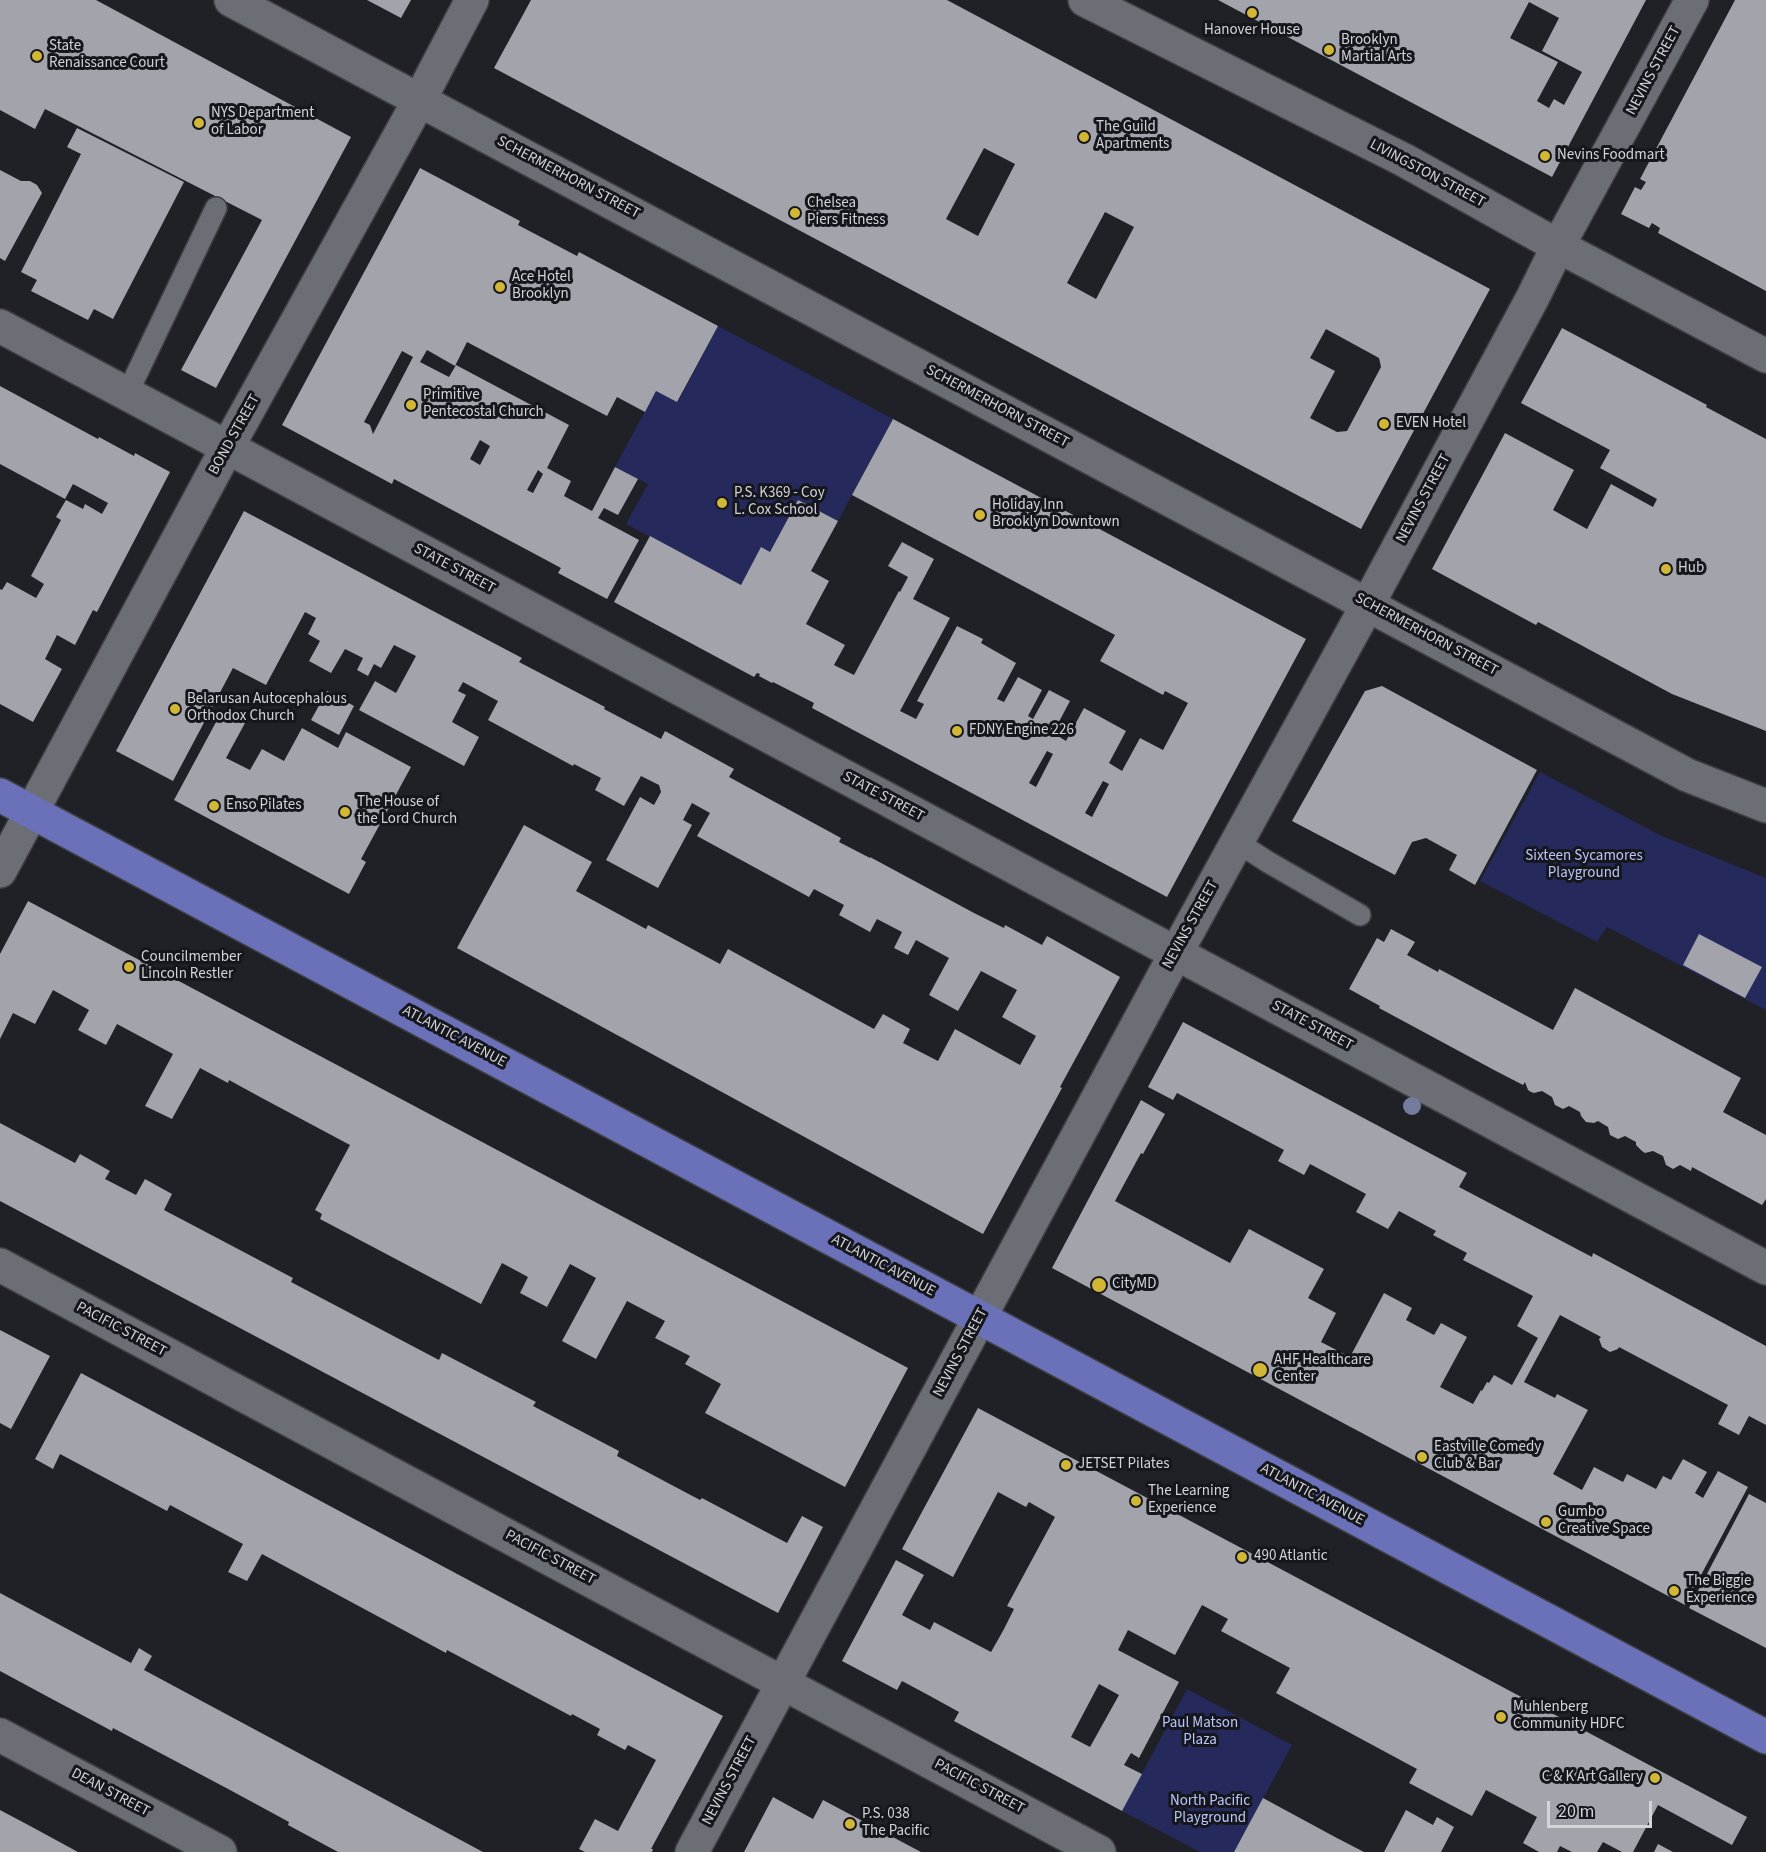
<!DOCTYPE html>
<html>
<head>
<meta charset="utf-8">
<style>
  body { margin:0 }
  #map { position:relative; width:1766px; height:1852px; overflow:hidden; background:#1f2127; font-family:"Source Sans 3",sans-serif }
  canvas { display:block }
  .scale { position:absolute; left:1547px; top:1801px; width:105px; height:27px; box-sizing:border-box; border:3px solid #d3d4d8; border-top:0; padding-left:8px; font-size:18px; line-height:21px; white-space:nowrap; color:#d3d4d8; -webkit-text-stroke:4px #16171d; paint-order:stroke }
</style>
</head>
<body>
<div id="map">
<canvas width="1766" height="1852"></canvas>
<div class="scale">20 m</div>
</div>
<script>
const context = document.querySelector('canvas').getContext('2d');
context.lineJoin = 'round';
function paint(path, color) { context.fillStyle = color; context.fill(path, 'evenodd'); }
const toPath = rows => new Path2D(rows.map(r => 'M' + r).join(''));
function strokePath(path, color, width, dash) { context.strokeStyle = color; context.lineWidth = width; context.lineCap = dash ? 'butt' : 'round'; context.setLineDash(dash || []); context.stroke(path); }
function drawText(font, color, halo, rows, align = 'center') {
  context.font = font + ' "Source Sans 3",sans-serif'; context.lineWidth = 6; context.setLineDash([]); context.textBaseline = 'middle'; context.strokeStyle = halo; context.fillStyle = color; for (const [text, x, y, turn = 0] of rows) {
    context.save(); context.translate(x, y); context.rotate((+turn || 0) * Math.PI / 180); context.textAlign = isNaN(turn) ? turn : align; if (halo) context.strokeText(text, 0, 0); context.fillText(text, 0, 0); context.restore();
  }
}
const green = toPath([
  [718,326,893,419,838,521,798,500,770,552,741,585,626,524,648,484,615,467,656,391,678,402],
  [1540,772,1662,836,1766,878,1766,1010,1607,927,1597,942,1480,881],
  [1187,1689,1292,1745,1234,1852,1200,1852,1122,1811]
]);
const building = toPath([
  [0,0,96,0,351,137,216,388,181,370,262,220,45,109,35,129,0,110],
  [367,0,411,0,401,18],
  [531,0,947,0,1490,289,1361,529,494,68],
  [984,148,1015,164,978,236,946,219],
  [1105,212,1134,227,1096,299,1067,283],
  [1326,329,1379,358,1381,367,1347,431,1337,432,1310,418,1335,371,1310,358],
  [1218,0,1646,0,1552,177],
  [1529,2,1559,18,1542,51,1582,72,1564,105,1554,99,1549,108,1537,101,1558,62,1510,38],
  [1735,0,1766,0,1766,291,1658,233,1660,228,1652,223,1649,228,1621,214,1635,187,1641,190,1646,182,1640,179],
  [77,128,184,182,113,319,94,309,88,320,31,291,37,280,21,272,81,154,67,147],
  [420,168,520,221,518,225,577,256,579,252,718,326,677,402,656,391,645,412,617,397,607,416,467,342,455,366,427,350,420,362,449,377,456,365,569,425,547,468,571,481,564,496,592,511,615,467,638,479,618,515,604,508,598,518,639,540,607,599,558,573,561,568,533,553,394,479,392,484,282,425],
  [402,351,413,357,373,434,370,425,364,422],
  [480,440,490,446,480,465,470,459],
  [538,470,543,474,533,493,527,490],
  [0,170,21,181,30,181,37,185,42,193,5,261,0,258],
  [1562,328,1707,405,1706,407,1766,439,1766,731,1672,694,1538,622,1536,625,1432,569,1505,433,1574,470,1553,510,1587,529,1611,484,1653,507,1657,499,1600,468,1610,450,1521,403],
  [0,386,98,439,99,437,134,456,135,453,170,472,97,612,93,610,75,645,57,635,45,659,62,669,33,722,0,704,0,589,2,590,7,582,36,598,44,584,31,576,61,520,56,517,66,500,83,509,85,504,102,514,108,503,73,484,65,499,0,464],
  [893,419,1306,639,1167,897,812,708,814,703,773,682,772,683,759,676,760,674,757,673,754,677,614,602,650,536,741,585,761,547,770,552,798,500,838,521,811,571,829,581,806,624,845,645,834,665,854,675,899,591,900,592,908,577,888,566,902,542,934,559,913,599,950,618,900,711,916,719,924,704,917,701,957,626,983,639,981,643,1016,663,997,699,1004,702,1018,677,1042,690,1028,716,1033,719,1049,690,1070,701,1053,733,1066,741,1084,708,1126,731,1109,763,1122,771,1140,738,1163,750,1188,703,1165,691,1163,695,1100,661,1115,635,852,495],
  [1047,751,1053,754,1036,787,1029,783],
  [1103,781,1109,784,1092,817,1085,813],
  [244,511,522,658,519,662,605,707,604,709,661,739,665,731,734,769,729,777,841,838,839,842,870,858,870,857,974,913,1004,928,1005,925,1042,945,1047,936,1120,977,1060,1087,1062,1088,983,1234,457,948,524,825,592,862,576,891,646,929,648,925,720,964,728,949,874,1029,883,1014,910,1029,903,1043,938,1061,955,1029,1020,1065,1036,1036,1002,1017,1017,990,981,971,958,1011,929,995,949,958,916,940,908,955,894,948,902,932,877,919,870,932,839,915,844,905,814,889,809,897,697,836,710,813,692,803,683,820,692,825,658,888,606,860,640,797,654,805,661,792,659,785,641,776,624,806,595,790,601,778,574,764,573,766,488,720,498,701,463,682,458,691,466,695,452,722,479,737,464,766,359,710,375,681,396,693,416,656,394,645,381,668,374,664,368,676,357,670,363,658,345,649,331,673,309,661,320,641,308,634,316,618,305,612,266,685,233,668,173,781,116,751],
  [1382,686,1537,770,1475,885,1449,870,1457,855,1426,838,1412,842,1395,875,1292,821,1365,691],
  [327,691,354,706,339,735,311,720],
  [222,711,245,723,226,758,250,770,262,749,284,761,302,728,338,748,346,732,411,767,361,859,366,862,349,894,174,800],
  [28,901,908,1368,845,1487,705,1413,721,1384,685,1364,690,1356,655,1338,665,1321,627,1301,596,1359,562,1341,596,1278,570,1264,547,1307,520,1293,528,1277,502,1263,481,1304,320,1219,322,1214,315,1210,350,1145,260,1097,229,1080,228,1083,200,1068,172,1119,145,1106,173,1054,117,1024,106,1045,78,1030,89,1010,53,990,35,1024,13,1013,0,1039,0,954],
  [1391,929,1415,942,1407,955,1438,972,1439,969,1553,1030,1575,988,1741,1078,1723,1112,1766,1135,1766,1199,1762,1205,1692,1167,1691,1171,1680,1165,1673,1169,1666,1165,1663,1156,1653,1151,1645,1153,1642,1151,1636,1145,1636,1142,1625,1136,1618,1139,1610,1135,1608,1127,1598,1121,1594,1123,1586,1122,1581,1116,1580,1112,1569,1106,1563,1109,1555,1105,1552,1097,1542,1091,1534,1093,1531,1092,1528,1090,1525,1082,1523,1085,1494,1070,1379,1008,1380,1006,1349,989,1377,938,1384,942],
  [1699,934,1762,967,1745,998,1683,965],
  [1183,1022,1467,1173,1459,1187,1592,1257,1593,1253,1766,1346,1766,1425,1749,1416,1739,1435,1718,1424,1728,1405,1619,1347,1618,1349,1610,1352,1602,1347,1599,1339,1601,1337,1560,1315,1524,1382,1555,1398,1557,1394,1588,1410,1553,1474,1582,1490,1594,1467,1623,1482,1627,1474,1656,1489,1663,1476,1671,1480,1683,1459,1707,1472,1695,1493,1703,1498,1718,1471,1748,1487,1685,1605,1052,1268,1141,1100,1165,1114,1143,1154,1141,1153,1115,1201,1230,1263,1249,1229,1324,1269,1308,1298,1336,1313,1321,1342,1350,1357,1384,1293,1412,1308,1406,1320,1434,1335,1441,1323,1467,1337,1440,1387,1473,1404,1481,1390,1482,1391,1487,1382,1489,1383,1494,1375,1512,1385,1538,1338,1517,1326,1533,1296,1463,1260,1467,1253,1433,1235,1436,1231,1399,1211,1388,1229,1356,1212,1366,1194,1310,1164,1304,1175,1278,1161,1284,1150,1177,1093,1173,1100,1148,1087],
  [0,1123,75,1163,80,1154,110,1171,105,1179,136,1195,145,1179,172,1194,164,1210,293,1278,291,1282,439,1360,442,1353,536,1402,533,1406,619,1451,617,1456,700,1500,702,1498,787,1543,802,1516,823,1527,778,1613,0,1201],
  [0,1330,50,1356,11,1429,0,1423],
  [81,1373,723,1716,651,1849,653,1849,652,1852,585,1852,579,1849,595,1819,618,1831,656,1760,628,1745,625,1750,597,1735,600,1729,572,1714,571,1716,447,1650,446,1653,262,1554,247,1581,228,1572,243,1544,170,1505,167,1511,60,1454,53,1469,35,1459],
  [978,1408,1747,1817,1732,1845,1658,1805,1633,1852,1622,1852,1603,1842,1597,1852,1572,1852,1560,1846,1557,1852,1539,1852,1523,1843,1537,1817,1486,1790,1472,1816,1409,1783,1417,1769,1276,1693,1290,1668,1221,1631,1228,1619,1202,1605,1175,1655,1128,1630,1118,1650,1179,1682,1139,1758,1131,1753,1124,1765,1142,1774,1122,1811,954,1721,959,1712,930,1696,902,1681,897,1690,842,1661,896,1560,924,1575,902,1615,930,1630,934,1622,991,1652,1004,1629,1014,1609,1007,1606,1055,1517,1029,1502,1026,1507,998,1492,953,1577,902,1549],
  [1099,1684,1119,1695,1090,1747,1071,1737],
  [1749,1494,1766,1503,1766,1648,1689,1608],
  [0,1593,131,1663,139,1648,152,1656,144,1670,483,1852,338,1852,288,1825,289,1822,230,1790,113,1728,112,1731,52,1699,0,1671],
  [773,1797,813,1819,823,1800,921,1852,744,1852],
  [1263,1798,1335,1837,1364,1852,1234,1852],
  [0,1810,32,1827,78,1852,0,1852],
  [1406,1810,1433,1825,1437,1817,1454,1827,1441,1852,1384,1852],
  [1658,1844,1673,1852,1654,1852]
]);
const lane = toPath([
  [127,394,216,208],
  [1237,842,1268,862,1360,915]
]);
const street = toPath([
  [1085,0,1404,160,1558,246,1766,356],
  [0,326,1766,1268],
  [0,871,227,448,420,99,472,0],
  [0,1265,1099,1852],
  [0,1735,220,1852],
  [692,1852,1176,953,1368,604,1533,297,1558,246,1692,0]
]);
const secondary = toPath([
  [231,0,1687,775,1766,806]
]);
const primary = toPath([
  [0,795,1766,1737]
]);
const trees = [
  [1412,1106]
];
const markers = [
  [1252,13,6,"#d2b736"],
  [1329,50,6,"#d2b736"],
  [37,56,6,"#d2b736"],
  [199,123,6,"#d2b736"],
  [1084,137,6,"#d2b736"],
  [1545,156,6,"#d2b736"],
  [795,213,6,"#d2b736"],
  [500,287,6,"#d2b736"],
  [411,405,6,"#d2b736"],
  [1384,424,6,"#d2b736"],
  [722,503,6,"#d2b736"],
  [980,515,6,"#d2b736"],
  [1666,569,6,"#d2b736"],
  [175,709,6,"#d2b736"],
  [957,731,6,"#d2b736"],
  [214,806,6,"#d2b736"],
  [345,812,6,"#d2b736"],
  [129,967,6,"#d2b736"],
  [1099,1285,8,"#d2b736"],
  [1260,1370,8,"#d2b736"],
  [1422,1457,6,"#d2b736"],
  [1066,1465,6,"#d2b736"],
  [1136,1501,6,"#d2b736"],
  [1546,1522,6,"#d2b736"],
  [1242,1557,6,"#d2b736"],
  [1674,1591,6,"#d2b736"],
  [1501,1717,6,"#d2b736"],
  [1655,1778,6,"#d2b736"],
  [850,1824,6,"#d2b736"]
];
const poiNames = [
  ["Hanover House",1252,31,"center"],
  ["Brooklyn",1341,41],
  ["Martial Arts",1341,58],
  ["State",49,47],
  ["Renaissance Court",49,64],
  ["NYS Department",211,114],
  ["of Labor",211,131],
  ["The Guild",1096,128],
  ["Apartments",1096,145],
  ["Nevins Foodmart",1557,156],
  ["Chelsea",807,204],
  ["Piers Fitness",807,221],
  ["Ace Hotel",512,278],
  ["Brooklyn",512,295],
  ["Primitive",423,396],
  ["Pentecostal Church",423,413],
  ["EVEN Hotel",1396,424],
  ["P.S. K369 - Coy",734,494],
  ["L. Cox School",734,511],
  ["Holiday Inn",992,506],
  ["Brooklyn Downtown",992,523],
  ["Hub",1678,569],
  ["Belarusan Autocephalous",187,700],
  ["Orthodox Church",187,717],
  ["FDNY Engine 226",969,731],
  ["The House of",357,803],
  ["the Lord Church",357,820],
  ["Enso Pilates",226,806],
  ["Councilmember",141,958],
  ["Lincoln Restler",141,975],
  ["CityMD",1112,1285],
  ["AHF Healthcare",1274,1361],
  ["Center",1274,1378],
  ["Eastville Comedy",1434,1448],
  ["Club & Bar",1434,1465],
  ["JETSET Pilates",1078,1465],
  ["The Learning",1148,1492],
  ["Experience",1148,1509],
  ["Gumbo",1558,1513],
  ["Creative Space",1558,1530],
  ["490 Atlantic",1254,1557],
  ["The Biggie",1686,1582],
  ["Experience",1686,1599],
  ["Muhlenberg",1513,1708],
  ["Community HDFC",1513,1725],
  ["C & K Art Gallery",1643,1778,"right"],
  ["P.S. 038",862,1815],
  ["The Pacific",862,1832]
];
const streetNames = [
  ["NEVINS STREET",1654,71,-62],
  ["LIVINGSTON STREET",1427,174,28],
  ["SCHERMERHORN STREET",568,178,28],
  ["SCHERMERHORN STREET",997,407,28],
  ["BOND STREET",235,435,-61],
  ["NEVINS STREET",1424,499,-62],
  ["STATE STREET",454,569,28],
  ["SCHERMERHORN STREET",1426,635,28],
  ["STATE STREET",883,797,28],
  ["NEVINS STREET",1191,925,-61],
  ["STATE STREET",1312,1026,28],
  ["ATLANTIC AVENUE",454,1037,28],
  ["ATLANTIC AVENUE",883,1266,28],
  ["PACIFIC STREET",121,1330,28],
  ["NEVINS STREET",961,1353,-62],
  ["ATLANTIC AVENUE",1312,1495,28],
  ["PACIFIC STREET",550,1558,28],
  ["NEVINS STREET",730,1781,-62],
  ["PACIFIC STREET",979,1787,28],
  ["DEAN STREET",110,1793,28]
];
const parkNames = [
  ["Sixteen Sycamores",1584,857],
  ["Playground",1584,874],
  ["Paul Matson",1200,1724],
  ["Plaza",1200,1741],
  ["North Pacific",1210,1802],
  ["Playground",1210,1819]
];
paint(green, '#26295b');
paint(building, '#a2a3ab');
strokePath(lane, '#3e3f43', 24);
strokePath(street, '#3e3f43', 36);
strokePath(secondary, '#3e3f43', 36);
strokePath(primary, '#3e3f43', 36);
strokePath(lane, '#6c6e75', 21);
strokePath(street, '#6c6e75', 33);
strokePath(secondary, '#6c6e75', 33);
strokePath(primary, '#6b71b9', 33);
context.fillStyle = '#757b9c';
for (const [x, y] of trees) { context.beginPath(); context.arc(x, y, 9, 0, 2 * Math.PI); context.fill(); }
for (const [x, y, r, color] of markers) { const dot = new Path2D(); dot.arc(x, y, r, 0, 2 * Math.PI); context.fillStyle = color; context.fill(dot); strokePath(dot, '#16171d', 2); }
drawText('15px', '#d3d4d8', '#16171d', poiNames, 'left');
drawText('15px', '#d3d4d8', '#16171d', streetNames);
drawText('15px', '#bcc5fb', '#16171d', parkNames);
</script>
</body>
</html>
